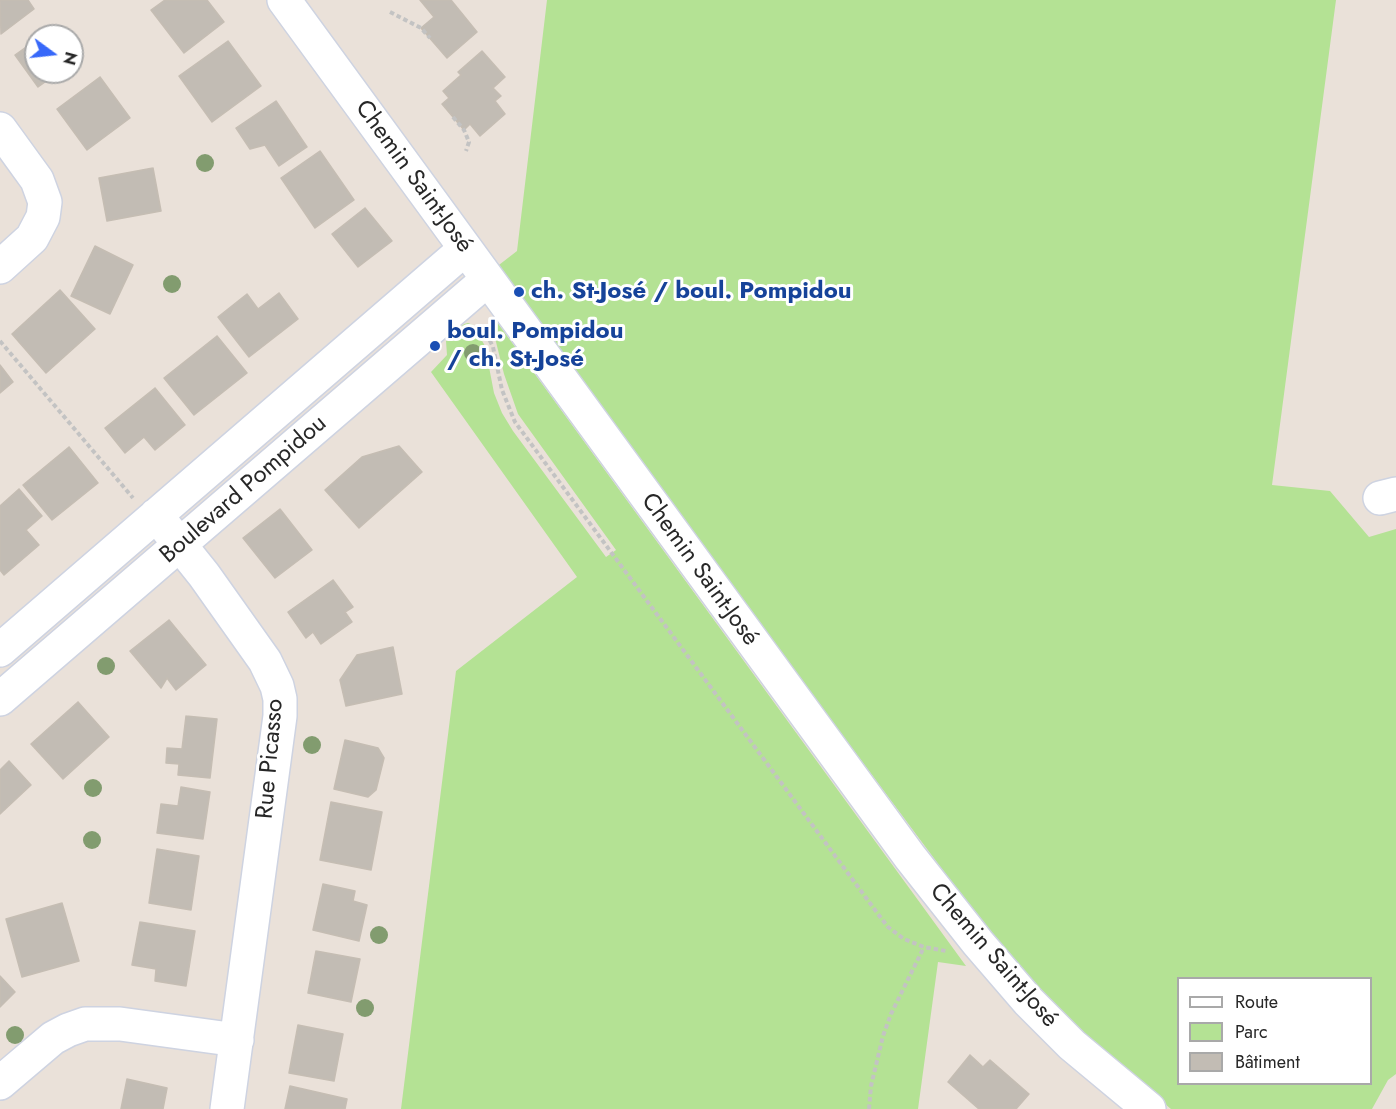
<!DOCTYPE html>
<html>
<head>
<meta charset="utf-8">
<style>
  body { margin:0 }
  #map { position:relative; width:1396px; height:1109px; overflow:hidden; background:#eae1d9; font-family:Jost,sans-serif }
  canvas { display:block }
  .legend { position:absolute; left:1177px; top:977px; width:195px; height:108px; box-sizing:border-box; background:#fff; border:2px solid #a9a9a9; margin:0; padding:8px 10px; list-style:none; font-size:18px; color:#272727 }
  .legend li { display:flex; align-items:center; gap:12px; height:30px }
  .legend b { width:30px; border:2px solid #a9a9a9 }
  .north { position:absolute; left:24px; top:24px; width:60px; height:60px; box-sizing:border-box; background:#fff; border:2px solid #a9a9a9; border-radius:50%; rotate:105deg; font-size:16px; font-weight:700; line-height:24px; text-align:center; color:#272727 }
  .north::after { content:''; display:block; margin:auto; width:21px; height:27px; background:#3768f9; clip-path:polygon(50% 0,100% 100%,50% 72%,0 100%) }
</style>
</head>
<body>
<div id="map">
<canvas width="1396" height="1109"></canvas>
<ul class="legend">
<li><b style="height:8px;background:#fff"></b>Route</li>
<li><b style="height:16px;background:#b4e294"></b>Parc</li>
<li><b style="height:16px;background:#c2bcb4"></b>Bâtiment</li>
</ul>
<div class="north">N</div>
</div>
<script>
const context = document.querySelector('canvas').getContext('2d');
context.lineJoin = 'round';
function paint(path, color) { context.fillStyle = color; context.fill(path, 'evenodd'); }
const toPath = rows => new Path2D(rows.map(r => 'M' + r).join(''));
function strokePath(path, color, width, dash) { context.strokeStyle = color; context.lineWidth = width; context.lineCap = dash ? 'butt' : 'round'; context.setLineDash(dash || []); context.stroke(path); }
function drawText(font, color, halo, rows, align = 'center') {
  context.font = font + ' Jost,sans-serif'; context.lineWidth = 6; context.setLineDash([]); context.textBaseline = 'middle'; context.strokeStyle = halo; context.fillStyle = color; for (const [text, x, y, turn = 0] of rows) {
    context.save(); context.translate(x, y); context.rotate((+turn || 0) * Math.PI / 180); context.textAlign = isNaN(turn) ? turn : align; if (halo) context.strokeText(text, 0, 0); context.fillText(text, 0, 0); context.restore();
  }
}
const green = toPath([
  [547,0,1336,0,1272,485,1330,491,1369,537,1396,529,1396,1074,1388,1080,1372,1109,1171,1109,1102,1051,1044,993,991,935,495,268,517,251],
  [1178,978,1370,978,1370,1084,1178,1084],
  [497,322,966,966,938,962,918,1109,401,1109,456,671,577,577,431,372,447,355,446,341,464,324,468,323,473,325,485,346,494,393,502,413,513,431,606,557,616,550,518,414,504,374,495,338,490,328]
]);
const building = toPath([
  [0,0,28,0,34,9,1,34,0,0],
  [165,0,207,0,224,22,184,53,151,10,165,0],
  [420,0,451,0,477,32,447,58,421,28,434,17,420,0],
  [36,40,36,72,59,72,38,87,15,55,36,40],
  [228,41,261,86,212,122,179,76,228,41],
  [482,51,505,77,493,88,501,96,495,101,505,114,480,136,470,124,464,130,442,104,449,98,443,91,461,75,458,72,482,51],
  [100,77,130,118,87,150,57,109,100,77],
  [276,101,307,147,279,166,265,145,250,149,236,128,276,101],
  [320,151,354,200,315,228,281,178,320,151],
  [153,168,161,211,107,221,99,178,153,168],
  [365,208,392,241,358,267,332,234,365,208],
  [95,246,133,265,110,314,71,296,95,246],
  [60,290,95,329,46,373,12,334,60,290],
  [279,293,298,319,249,357,218,317,247,294,258,309,279,293],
  [217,336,247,373,194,415,164,378,217,336],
  [0,365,13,382,0,393,0,365],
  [155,388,185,425,155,450,144,437,125,453,105,428,155,388],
  [399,446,422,472,359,528,325,490,362,457,399,446],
  [69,447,98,483,52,520,23,485,69,447],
  [19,489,42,516,26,530,39,545,4,575,0,570,0,506,19,489],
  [280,509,312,550,275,578,243,538,280,509],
  [333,580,353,607,345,612,352,622,321,644,313,632,306,638,288,612,333,580],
  [169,620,206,665,176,690,167,678,161,688,130,651,169,620],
  [393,647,402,694,346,706,340,680,357,655,393,647],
  [78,702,109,737,63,779,31,744,78,702],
  [186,716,217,719,210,778,178,775,179,764,166,763,167,748,182,749,186,716],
  [345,740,378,748,384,758,376,790,368,797,334,789,345,740],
  [9,761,31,785,0,814,0,770,9,761],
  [181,787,210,792,203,839,157,833,161,804,178,806,181,787],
  [331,802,382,812,371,870,320,860,331,802],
  [157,849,199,856,191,910,149,903,157,849],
  [323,884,355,891,353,901,367,905,359,941,313,930,323,884],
  [62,903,79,961,22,977,6,919,62,903],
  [140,922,195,931,186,986,155,981,156,969,132,965,140,922],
  [316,951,360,959,351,1002,308,993,316,951],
  [0,976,15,992,0,1007,0,976],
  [298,1025,343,1034,334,1081,289,1073,298,1025],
  [970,1055,983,1067,990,1060,1029,1094,1016,1109,979,1109,948,1082,970,1055],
  [127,1079,167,1088,163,1109,121,1109,127,1079],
  [290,1086,347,1099,345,1109,285,1109,290,1086]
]);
const path = toPath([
  [390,12,421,28,430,38],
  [453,117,464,130,469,142,466,151],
  [483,327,493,347,502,390,515,422,878,914,888,927,904,939,924,947,946,951],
  [0,341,133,498],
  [869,1109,871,1086,883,1036,891,1014,924,947]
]);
const minor = toPath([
  [284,0,910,857,978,943,1028,1001,1072,1045,1149,1109],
  [0,129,37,180,45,202,43,217,32,238,0,267],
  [1380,498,1396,494],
  [156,515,204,575,265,661,277,686,280,699,280,716,227,1109],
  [0,650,465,249],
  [0,699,487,280],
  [0,1083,53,1038,68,1030,85,1024,120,1024,237,1040]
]);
const trees = [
  [205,163],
  [172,284],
  [473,353],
  [106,666],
  [312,745],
  [93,788],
  [92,840],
  [379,935],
  [365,1008],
  [15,1035]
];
const markers = [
  [519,292,6,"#1a4fb4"],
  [435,346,6,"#1a4fb4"]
];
const streetNames = [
  ["Chemin Saint-José",413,177,54],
  ["Boulevard Pompidou",244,490,-41],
  ["Chemin Saint-José",699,570,54],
  ["Rue Picasso",271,759,-85],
  ["Chemin Saint-José",993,956,49]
];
const transitNames = [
  ["ch. St-José / boul. Pompidou",531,292],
  ["boul. Pompidou",447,332],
  ["/ ch. St-José",447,360]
];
paint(green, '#b4e294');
paint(building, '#c2bcb4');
strokePath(building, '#c5bdb3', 1.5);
strokePath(minor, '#ced3e1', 36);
strokePath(path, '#c3c3c3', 4, [4.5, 3]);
strokePath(minor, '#fff', 33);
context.fillStyle = '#829c6f';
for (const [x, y] of trees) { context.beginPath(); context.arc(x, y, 9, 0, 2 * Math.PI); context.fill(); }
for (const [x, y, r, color] of markers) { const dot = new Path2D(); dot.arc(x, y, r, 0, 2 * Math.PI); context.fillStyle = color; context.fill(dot); strokePath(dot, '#fff', 2); }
drawText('24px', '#272727', '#fff', streetNames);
drawText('bold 24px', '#164399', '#fff', transitNames, 'left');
</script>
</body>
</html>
